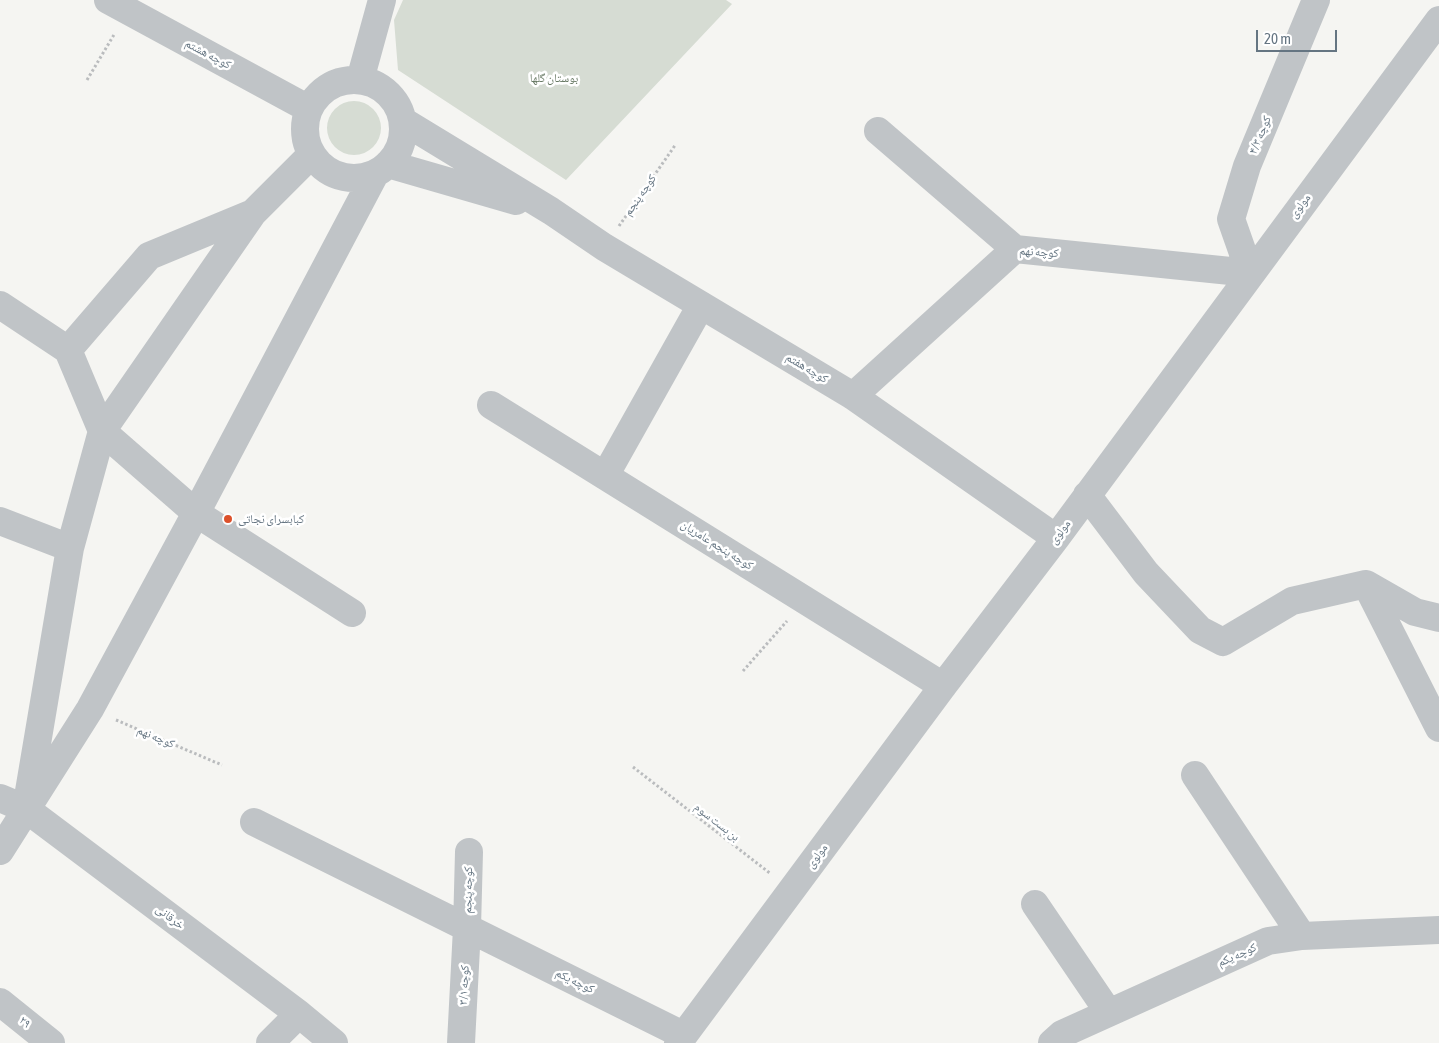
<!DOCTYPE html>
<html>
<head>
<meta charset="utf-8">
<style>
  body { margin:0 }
  #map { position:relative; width:1439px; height:1043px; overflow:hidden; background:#f5f5f2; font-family:"Asap Condensed",sans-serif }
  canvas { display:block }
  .scale { position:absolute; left:1256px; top:30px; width:81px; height:22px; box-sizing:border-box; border:2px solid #657582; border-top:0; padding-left:6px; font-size:15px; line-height:18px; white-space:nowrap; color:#657582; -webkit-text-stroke:4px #fff; paint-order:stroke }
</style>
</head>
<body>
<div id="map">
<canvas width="1439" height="1043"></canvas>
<div class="scale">20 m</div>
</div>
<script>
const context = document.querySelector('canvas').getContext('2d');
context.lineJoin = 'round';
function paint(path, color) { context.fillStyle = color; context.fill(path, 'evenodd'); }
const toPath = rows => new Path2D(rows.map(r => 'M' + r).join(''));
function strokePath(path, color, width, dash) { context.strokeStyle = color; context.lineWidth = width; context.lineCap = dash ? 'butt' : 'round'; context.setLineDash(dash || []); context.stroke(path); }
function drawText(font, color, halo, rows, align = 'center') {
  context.font = font + ' "Asap Condensed","Noto Naskh Arabic",sans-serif'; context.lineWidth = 5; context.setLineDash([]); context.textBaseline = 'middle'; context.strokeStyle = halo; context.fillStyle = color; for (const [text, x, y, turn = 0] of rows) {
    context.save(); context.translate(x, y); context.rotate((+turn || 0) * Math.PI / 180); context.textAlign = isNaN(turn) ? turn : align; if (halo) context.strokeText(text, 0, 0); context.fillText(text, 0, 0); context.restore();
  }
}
const green = toPath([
  [403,0,726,0,732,4,566,180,398,70,394,20],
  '327 128a27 27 0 1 1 54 0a27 27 0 1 1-54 0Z'
]);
const path = toPath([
  [87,80,115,33],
  [619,226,676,144],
  [743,671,787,621],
  [116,720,222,765],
  [633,767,771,874]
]);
const minor = toPath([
  [108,0,309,109],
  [360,80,382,0],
  '305 129a49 49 0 1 1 98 0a49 49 0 1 1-98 0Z',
  [403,121,551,211,604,247,853,396,1056,538],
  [878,131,1015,249],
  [388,164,516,201],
  [0,305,68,350,102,431,196,513,352,613],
  [68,350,149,256,253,213],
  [853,396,1015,249,1250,273,1231,219,1247,166,1316,0],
  [491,405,943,686],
  [605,476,701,305],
  [1087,495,1146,573,1200,630,1223,642,1292,601,1366,584,1415,612,1439,618],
  [0,521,70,548],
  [1366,584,1439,728],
  [1195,775,1302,936],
  [28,797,70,548,102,431,253,213,312,154],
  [0,798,26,809,299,1014,334,1043],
  [254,822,683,1035],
  [0,851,90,709,196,513,375,174],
  [1035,904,1109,1013],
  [0,1002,51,1043],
  [270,1043,299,1014],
  [461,1043,467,928,469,852],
  [678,1043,943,686,1056,538,1439,20],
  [1052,1043,1062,1034,1268,941,1302,936,1439,930]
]);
const markers = [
  [228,519,5,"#dc512b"]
];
const streetNames = [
  ["کوچه هشتم",208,54,28],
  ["کوچه ۴/۳",1260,135,-67],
  ["کوچه پنجم",640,195,-55],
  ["مولوی",1300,206,-53],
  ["کوچه نهم",1039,252,4],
  ["کوچه هفتم",807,368,31],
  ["مولوی",1060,532,-53],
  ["کوچه پنجم عامریان",717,545,32],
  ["کوچه نهم",156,737,23],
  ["بن بست سوم",717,822,38],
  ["مولوی",817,856,-53],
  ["کوچه پنجم",468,890,-89],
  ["خرقانی",170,917,37],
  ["کوچه یکم",1237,955,-24],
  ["کوچه یکم",575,981,26],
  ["کوچه ۳/۱",464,985,-87],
  ["۲۹",25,1022,39]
];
const parkNames = [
  ["بوستان گلها",554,78]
];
const poiNames = [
  ["کبابسرای نجاتی",238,519]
];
paint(green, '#d6dcd3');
strokePath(path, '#babcbe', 3, [2.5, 2.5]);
strokePath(minor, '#c0c4c7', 28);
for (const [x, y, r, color] of markers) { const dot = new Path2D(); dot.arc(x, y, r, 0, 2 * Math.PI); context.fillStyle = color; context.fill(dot); strokePath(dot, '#fff', 2); }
drawText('12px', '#657582', '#fff', streetNames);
drawText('12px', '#687964', '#fff', parkNames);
drawText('12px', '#657582', '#fff', poiNames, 'left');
</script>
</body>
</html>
